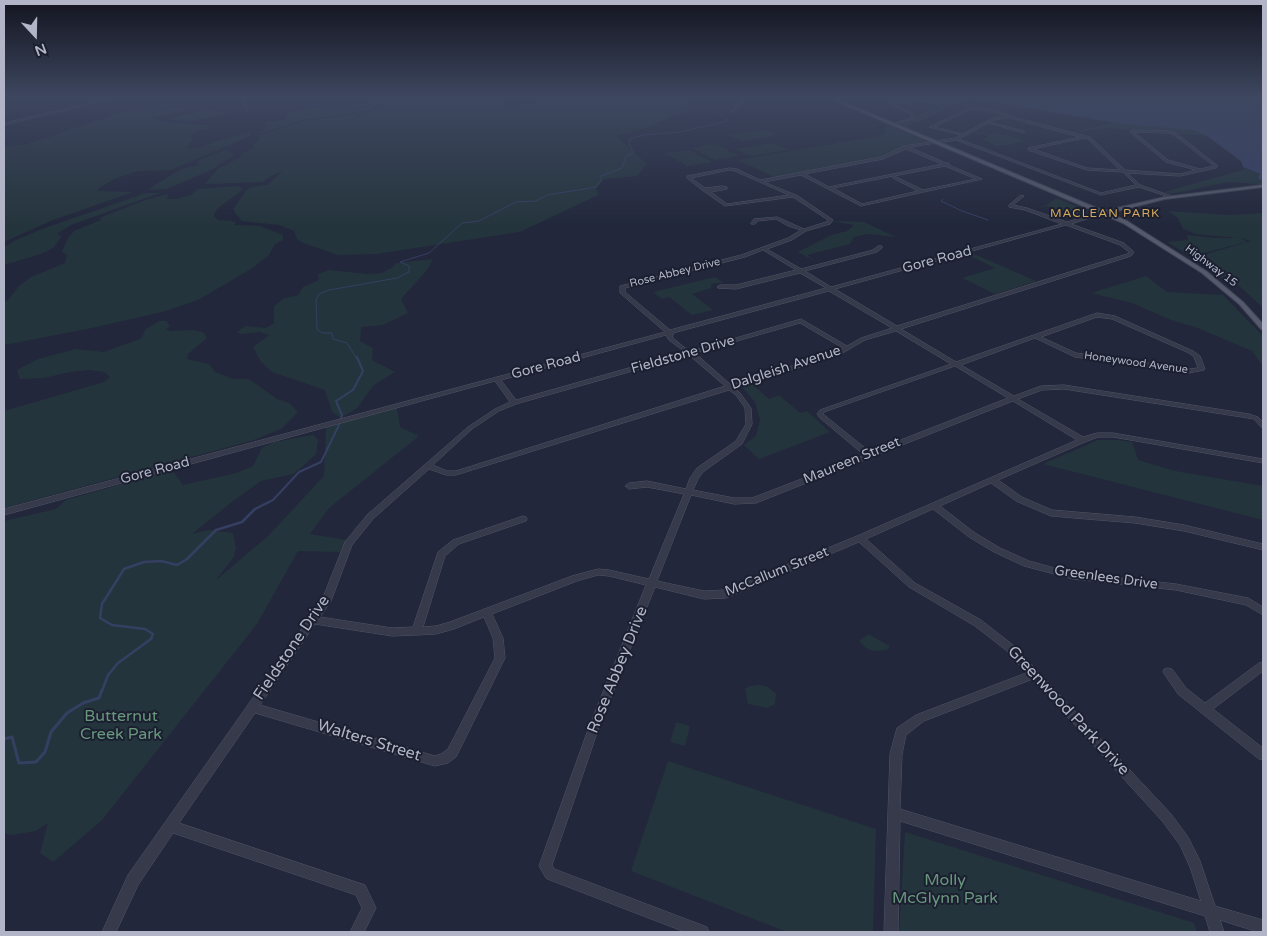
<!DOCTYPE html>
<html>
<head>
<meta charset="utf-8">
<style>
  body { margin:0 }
  #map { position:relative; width:1267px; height:936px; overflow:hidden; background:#22273b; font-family:"Varela Round",sans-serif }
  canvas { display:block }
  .frame { position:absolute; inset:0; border:5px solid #b1b5c7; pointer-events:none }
  .north { position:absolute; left:10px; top:10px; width:50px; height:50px; -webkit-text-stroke:4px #1b1f30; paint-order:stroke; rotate:159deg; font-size:14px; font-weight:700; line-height:20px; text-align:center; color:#b1b5c7 }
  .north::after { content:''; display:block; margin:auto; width:18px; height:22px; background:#b1b5c7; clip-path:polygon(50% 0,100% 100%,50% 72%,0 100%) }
</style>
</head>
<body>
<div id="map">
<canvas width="1267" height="936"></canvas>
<div class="frame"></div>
<div class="north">N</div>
</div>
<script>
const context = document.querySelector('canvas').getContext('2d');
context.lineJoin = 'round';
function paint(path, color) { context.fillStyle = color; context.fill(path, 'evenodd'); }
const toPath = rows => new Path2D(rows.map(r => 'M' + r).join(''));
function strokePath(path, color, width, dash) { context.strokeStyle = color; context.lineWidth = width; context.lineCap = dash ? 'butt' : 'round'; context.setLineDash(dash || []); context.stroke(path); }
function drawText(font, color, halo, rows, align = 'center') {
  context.font = font + ' "Varela Round",sans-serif'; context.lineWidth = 4; context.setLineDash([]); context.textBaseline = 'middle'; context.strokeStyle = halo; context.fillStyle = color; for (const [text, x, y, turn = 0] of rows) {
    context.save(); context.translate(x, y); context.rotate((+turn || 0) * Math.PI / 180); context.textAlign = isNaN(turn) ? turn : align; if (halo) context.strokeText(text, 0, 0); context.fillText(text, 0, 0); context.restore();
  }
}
const green = toPath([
  [384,97,500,97,509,105,566,99,624,99,647,101,693,102,687,112,672,116,651,126,616,136,647,164,637,176,604,179,596,188,598,195,520,232,376,254,338,255,303,243,297,239,294,231,279,225,242,221,236,214,233,209,247,190,252,187,267,185,283,171,271,176,263,182,205,184,218,169,240,157,244,152,255,148,253,146,260,138,258,136,304,121,364,113,350,120,354,119,367,113,381,104,366,111,303,120,259,134,264,130,266,122,283,120,286,118,287,113,296,110,382,101],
  [928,97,968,99,903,128,899,126,943,101],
  [167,103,172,104,168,107,191,109,183,112,150,118,171,123,208,125,209,128,194,132,191,136,193,140,185,149,198,148,217,141,247,133,251,133,250,136,171,170,138,171,116,178,99,188,97,191,133,192,53,220,4,242,4,147,28,144,119,113],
  [209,109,230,113,187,122,168,119],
  [1112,123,1176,128,1193,130,1207,136,1108,128,1071,132],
  [889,126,926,141,903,147,879,158,774,177,738,160,878,136,884,134,887,131,885,128],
  [764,130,778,135,743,141,729,135],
  [974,131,991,134,994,132,1004,135,1017,133,1007,135,1026,141,1007,145,1027,149,1003,145,997,146,983,140,988,135,972,132],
  [773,143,789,150,751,156,735,149],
  [716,144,739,156,715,160,692,148],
  [225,150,235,154,213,169,167,189,147,190,181,169,198,165,199,163,196,163,200,160],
  [689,150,712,162,687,166,665,153],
  [1246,169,1260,174,1263,182,1260,184,1228,182,1171,194,1164,192],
  [237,186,242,188,240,192,218,208,214,214,214,217,219,220,233,221,236,223,234,225,260,226,283,235,283,240,275,244,269,255,251,269,198,300,162,312,92,328,4,345,4,302,8,300,19,286,31,277,65,263,67,255,62,252,68,238,74,231,101,220,100,218,107,215,148,199,168,194,167,199,176,199,191,195,197,189],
  [146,193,160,193,71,225,58,233,58,235,62,236,53,248,41,254,4,265,4,247,14,241,42,229],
  [1056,198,1087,211,1072,215,1047,206,1033,209,1047,205],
  [1168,211,1229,215,1263,213,1263,286,1261,287,1263,289,1263,308,1234,281,1222,278,1193,258,1251,241,1240,238,1247,242,1191,256,1167,242,1188,240,1187,235,1214,238,1237,238,1196,234,1183,229,1178,218],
  [834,221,864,222,896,237,867,234,854,237,850,244,807,255,818,263,798,252,831,235,847,231,854,225],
  [972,253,1036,281,995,294,962,278,995,268,966,254],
  [433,259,427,270,401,299,408,313,383,325,361,327,360,341,373,348,372,360,395,372,374,385,357,408,341,418,332,412,325,390,272,372,261,362,253,347,269,335,260,332,241,334,237,332,245,326,266,328,274,323,274,306,283,299,298,295,303,287,319,280,318,274,329,270,367,274,382,273,393,267,396,263],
  [1146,276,1167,292,1223,295,1263,336,1263,367,1252,351,1195,327,1171,320,1132,303,1091,293],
  [715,277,724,283,714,283,711,285,711,288,692,294,713,310,692,315,669,297,662,299,653,292],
  [159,321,166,321,170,326,166,329,171,331,192,330,203,332,207,338,188,354,187,359,209,364,215,372,233,379,249,379,277,399,289,403,298,412,281,429,254,440,4,508,4,411,104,382,110,377,104,372,89,370,70,372,44,378,20,379,17,370,38,359,76,349,104,352,117,347,141,339,146,329],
  [752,384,769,399,779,395,800,413,807,411,830,432,759,459,744,445,756,436,760,420,755,402,742,387],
  [397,408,400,427,419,436,329,508,310,534,347,540,340,552,298,551,257,624,102,820,53,862,40,853,48,823,36,831,10,835,4,833,4,521,56,509,66,500,167,471,173,471,183,485,236,473,253,466,262,448,274,442,313,435,318,440,316,454,302,467,293,474,261,481,233,501,192,534,209,530,233,533,236,548,234,557,215,581,267,537,324,476,326,427],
  [1098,440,1117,440,1132,442,1138,460,1175,471,1263,486,1263,520,1043,464],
  [868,634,890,646,887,650,873,651,866,648,859,641],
  [759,685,768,687,776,694,775,704,767,708,748,704,745,689,750,686],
  [676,722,690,726,685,746,670,742],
  [668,761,876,829,873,932,787,932,631,871],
  [905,832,1191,922,1194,923,1197,932,899,932]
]);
const water = toPath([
  [961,97,1263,97,1263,185,1260,184,1263,182,1258,178,1260,174,1243,167,1241,161,1207,136,1193,130,1122,124]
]);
const streamFar3 = toPath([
  [99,97,103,101],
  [917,122,943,109,947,104,944,102,947,100],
  [943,199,941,201,962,211,988,220],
  [357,359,347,343,333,339,332,333,322,333,317,329,316,300,319,294,329,290,397,278,409,272,409,266,400,262,429,253,462,223,479,221,516,202,536,201,547,195,596,187,601,181,601,176,622,168,626,156,634,152,629,144,630,139,643,135,680,132,727,121,726,118,712,110,697,105,698,103,707,102,711,97]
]);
const streamFar2 = toPath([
  [341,418,342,415,336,401,353,390,363,371,357,357],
  [267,503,273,500,299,472,321,462,339,425]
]);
const streamFar1 = toPath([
  [102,691,108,675,118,663,151,639,153,634,145,629,112,625,100,618,102,604,124,569,144,562,161,561,177,565,187,559,216,530,242,522,255,509,269,502]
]);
const stream = toPath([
  [4,739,12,737,19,763,36,762,45,752,51,732,67,713,83,703,99,698,102,690]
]);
const minor = toPath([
  [114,97,120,97,4,125,4,123,114,97],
  [243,97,245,97,248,112,246,111,243,97],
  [745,97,748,97,733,112,731,112,745,97],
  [918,99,939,103,938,104,918,101,893,104,914,113,915,118,892,126,892,124,911,118,912,114,889,105,889,103,918,99],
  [971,107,1000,111,1010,116,1090,137,1125,170,1180,174,1196,170,1166,162,1130,132,1131,130,1169,131,1176,133,1218,166,1216,168,1180,176,1127,173,1140,185,1172,196,1172,198,1139,187,1101,195,956,140,910,147,909,147,946,163,949,163,949,165,982,179,861,206,801,175,764,182,798,196,833,220,830,224,806,231,792,240,767,249,801,269,873,250,878,246,882,246,882,248,877,252,805,271,831,287,1062,224,1025,210,1009,207,1009,205,1021,195,1024,196,1013,205,1027,208,1067,222,1102,212,1102,214,1071,224,1124,243,1134,252,1131,256,901,329,956,362,1097,313,1115,316,1193,351,1200,356,1205,369,1204,370,1189,373,1075,357,1035,338,961,365,1014,396,1041,386,1064,385,1249,414,1258,417,1263,422,1263,428,1261,427,1254,419,1248,418,1064,389,1042,390,1018,399,1083,437,1097,433,1113,433,1263,459,1263,463,1113,437,1098,437,1085,442,998,480,1022,497,1052,510,1135,517,1184,525,1263,544,1263,550,1184,531,1135,523,1051,516,1016,501,991,483,940,506,975,533,1000,548,1029,561,1073,573,1176,584,1248,598,1263,607,1263,615,1246,605,1176,590,1073,579,1024,566,994,552,969,537,933,509,866,539,915,583,981,620,1013,645,1171,814,1188,837,1200,861,1215,906,1263,920,1263,932,1258,932,1220,920,1224,932,1210,932,1205,916,900,821,898,932,884,932,890,754,897,728,916,715,1026,673,1007,651,975,626,909,587,859,542,726,598,704,599,655,587,599,727,552,865,554,869,707,927,709,932,685,932,550,880,546,878,539,866,589,727,646,585,609,576,598,575,577,581,492,614,503,638,505,658,456,757,448,763,435,766,255,713,179,823,365,885,376,908,364,932,350,932,362,908,356,895,173,833,138,885,116,932,102,932,128,875,322,600,345,542,367,515,468,427,495,409,510,402,495,381,4,515,4,509,665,332,620,293,620,286,741,255,788,238,801,230,788,226,776,219,757,221,755,224,751,224,751,223,754,219,777,217,804,229,826,222,828,220,793,197,725,206,702,190,687,178,687,176,729,168,737,169,760,180,881,157,904,146,955,138,961,135,929,127,971,107],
  [971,109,998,113,1006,117,992,118,963,134,934,127,971,109],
  [1009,118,1080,137,1028,148,1028,150,1087,170,1123,172,1136,185,1101,193,959,139,988,123,1024,133,1024,131,990,122,994,120,1009,118],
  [1134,132,1169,133,1174,135,1214,166,1200,169,1168,160,1134,132],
  [1084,138,1088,139,1120,170,1087,168,1033,149,1084,138],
  [906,149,942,164,829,187,805,174,883,159,906,149],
  [945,166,976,179,923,190,894,176,945,166],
  [729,170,735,171,789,195,727,204,711,192,727,189,727,187,722,186,705,188,691,178,729,170],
  [893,176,893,178,918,191,862,204,833,188,893,176],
  [1066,225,1120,245,1129,252,1127,254,897,326,835,289,1066,225],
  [763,250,796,270,736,285,720,285,717,287,718,288,736,289,800,273,826,288,670,330,625,292,625,288,745,257,763,250],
  [829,291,892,328,861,338,847,346,801,319,691,351,685,348,673,338,672,335,674,334,673,333,829,291],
  [1097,317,1112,319,1189,353,1194,357,1198,368,1189,369,1076,353,1041,337,1097,317],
  [800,323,843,348,837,352,731,385,695,353,800,323],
  [896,331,951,364,820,410,817,414,820,418,864,455,752,498,734,498,693,490,698,479,703,472,742,444,752,424,751,408,740,393,735,388,841,354,865,340,896,331],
  [666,335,669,340,685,352,516,400,501,380,666,335],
  [689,355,725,386,456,471,447,471,433,465,472,429,499,411,516,404,689,355],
  [955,366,1008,398,870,452,823,414,824,412,955,366],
  [729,390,736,395,745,408,746,424,736,441,697,468,690,478,686,489,647,481,629,483,625,486,629,489,647,487,684,494,649,579,609,570,598,569,572,576,450,622,436,626,423,627,445,556,459,544,526,521,527,519,526,517,523,516,453,540,438,552,413,627,392,628,320,617,331,601,352,545,373,519,429,469,446,475,456,475,729,390],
  [1013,401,1077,440,857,536,725,590,704,591,657,581,691,495,734,504,756,503,1013,401],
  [484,617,493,638,495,658,448,749,441,754,435,756,260,705,315,624,392,636,417,635,436,634,454,629,484,617],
  [1033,679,1163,822,1180,845,1190,867,1201,901,900,809,902,754,906,735,924,721,1033,679],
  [1263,662,1263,671,1213,709,1263,748,1263,760,1259,759,1178,694,1163,672,1164,669,1168,668,1172,669,1186,688,1205,703,1259,663,1263,662]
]);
const major = toPath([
  [826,97,831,97,1104,211,1165,197,1263,185,1263,187,1165,199,1109,213,1127,221,1206,271,1243,302,1263,324,1263,330,1261,329,1239,304,1202,273,1123,223,826,97]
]);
const farStreetnames = [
  ["Highway 15",1211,266,37],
  ["Rose Abbey Drive",675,273,-14],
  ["Honeywood Avenue",1136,363,8]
];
const farNeighbourhoodnames = [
  ["MACLEAN PARK",1105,214]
];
const streetNames = [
  ["Gore Road",937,260,-15],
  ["Fieldstone Drive",683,355,-16],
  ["Gore Road",546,366,-15],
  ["Dalgleish Avenue",786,368,-18],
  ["Maureen Street",852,461,-22],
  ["Gore Road",155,471,-15],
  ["McCallum Street",777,572,-22],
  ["Greenlees Drive",1106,578,8]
];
const nearStreetnames = [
  ["Fieldstone Drive",292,648,-56],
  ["Rose Abbey Drive",618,670,-68],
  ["Greenwood Park Drive",1068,711,47],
  ["Walters Street",369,741,17]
];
const nearParknames = [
  ["Butternut",121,717],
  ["Creek Park",121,735],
  ["Molly",945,881],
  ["McGlynn Park",945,899]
];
paint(green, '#24343c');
paint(water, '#353f62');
strokePath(streamFar3, '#353f62', 1);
strokePath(streamFar2, '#353f62', 2);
strokePath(streamFar1, '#353f62', 2.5);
strokePath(stream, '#353f62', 3);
strokePath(minor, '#515566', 1);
strokePath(major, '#3f4354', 2);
paint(minor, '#363a4b');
paint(major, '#54596b');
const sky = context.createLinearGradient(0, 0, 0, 228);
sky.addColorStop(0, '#131520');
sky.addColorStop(0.43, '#3e4760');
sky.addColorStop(1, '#3e476000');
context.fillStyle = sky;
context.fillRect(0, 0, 1267, 228);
drawText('11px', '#b1b5c7', '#1b1f30', farStreetnames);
context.letterSpacing = '1px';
drawText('12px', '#d5ab5f', '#1b1f30', farNeighbourhoodnames);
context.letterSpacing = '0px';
drawText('14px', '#b1b5c7', '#1b1f30', streetNames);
drawText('16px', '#b1b5c7', '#1b1f30', nearStreetnames);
drawText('16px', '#68987d', '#1b1f30', nearParknames);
</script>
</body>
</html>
